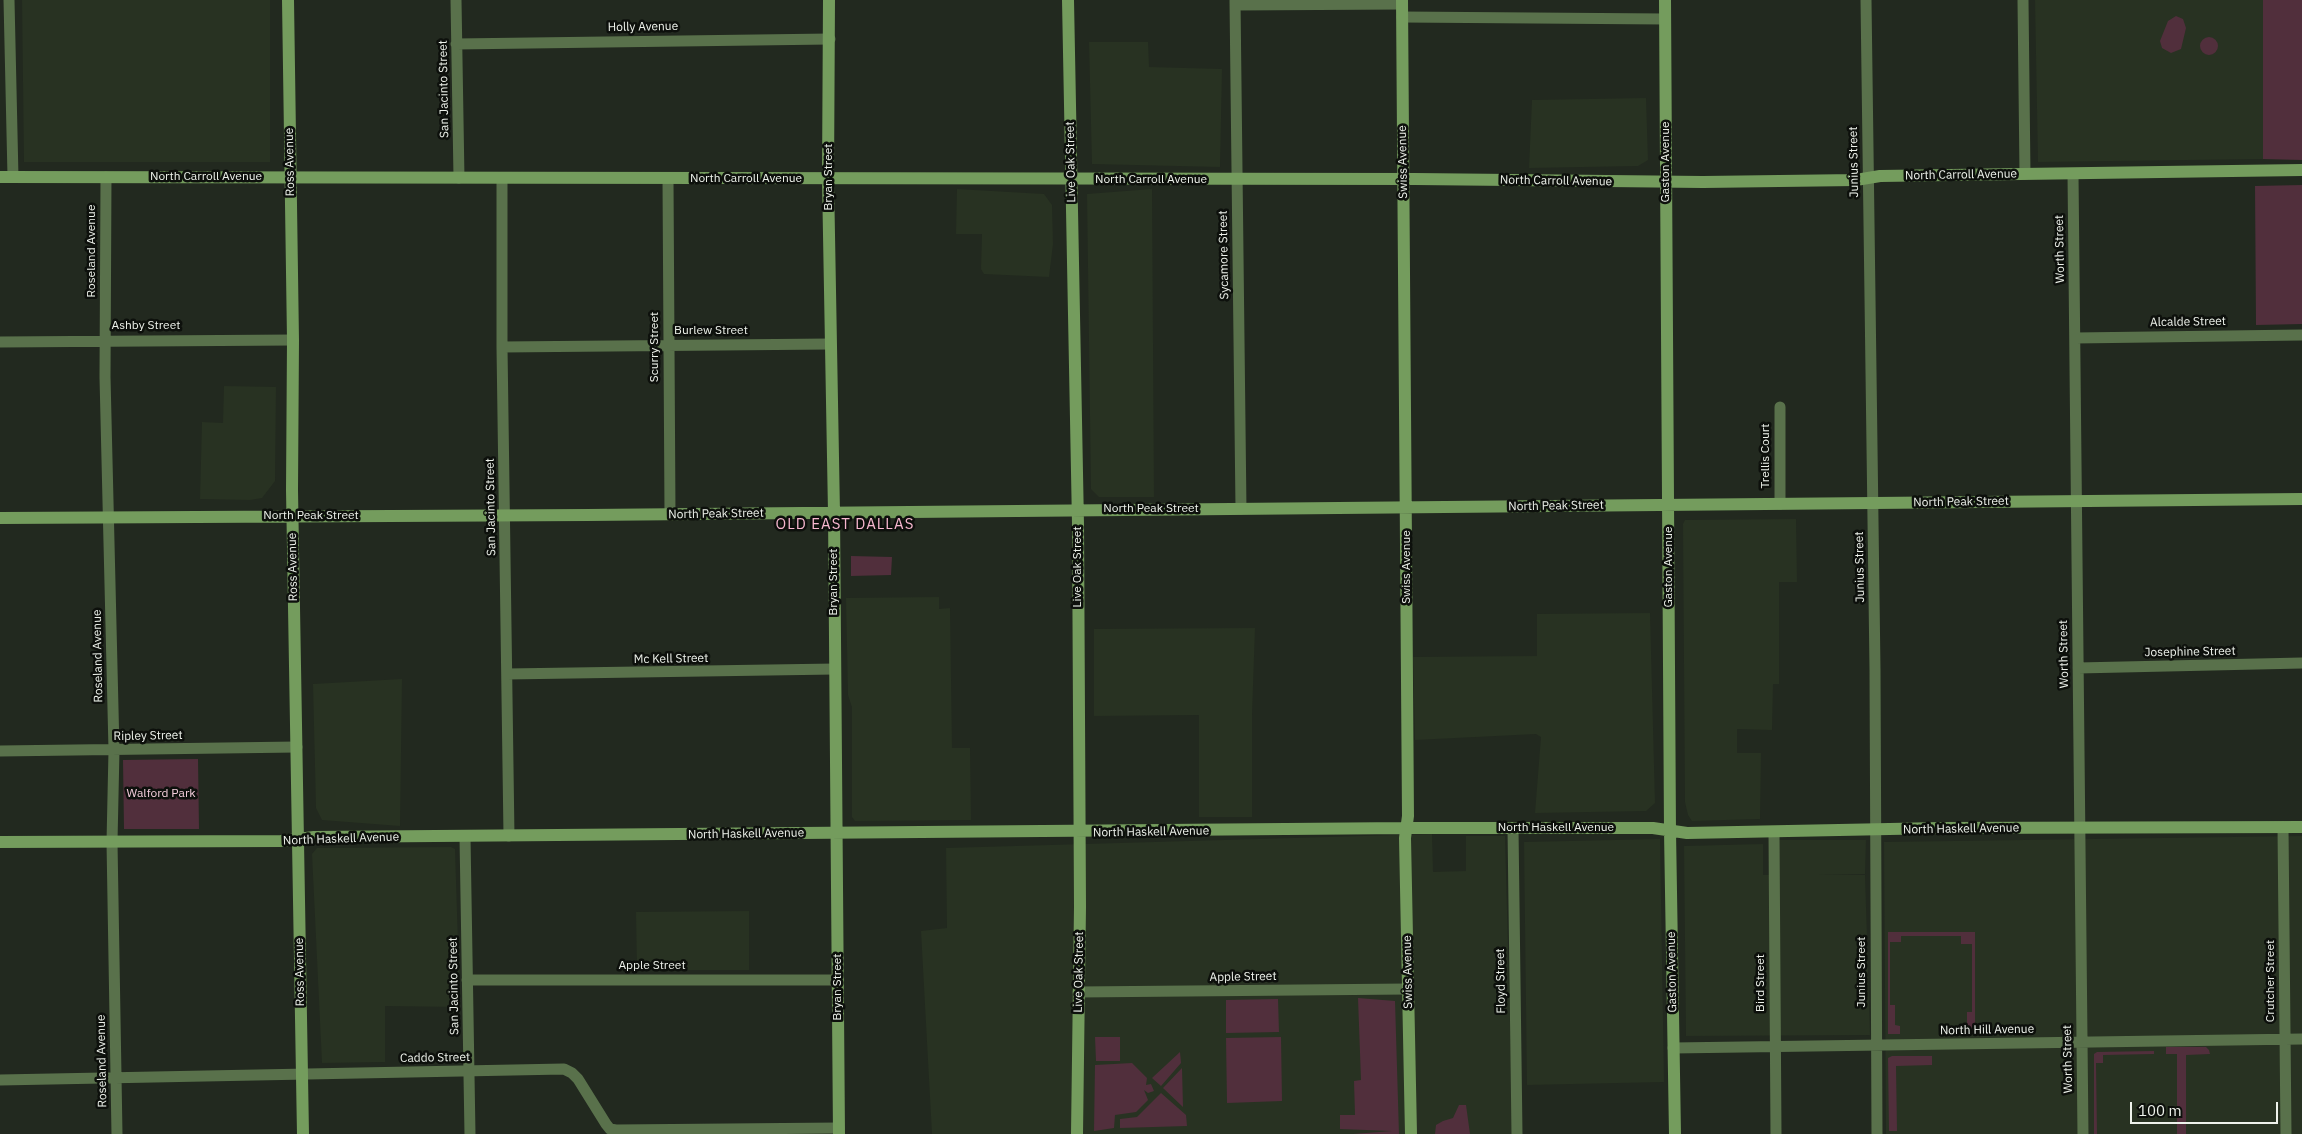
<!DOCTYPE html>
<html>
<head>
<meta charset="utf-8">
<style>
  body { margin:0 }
  #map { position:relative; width:2302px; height:1134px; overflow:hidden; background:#22291f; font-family:"IBM Plex Sans",sans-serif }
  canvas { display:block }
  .scale { position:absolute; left:2130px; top:1102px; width:148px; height:22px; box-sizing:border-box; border:2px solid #eef2eb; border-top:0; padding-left:6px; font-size:15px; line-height:18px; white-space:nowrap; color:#eef2eb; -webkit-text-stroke:4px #0d100c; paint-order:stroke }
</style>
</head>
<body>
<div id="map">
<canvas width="2302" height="1134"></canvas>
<div class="scale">100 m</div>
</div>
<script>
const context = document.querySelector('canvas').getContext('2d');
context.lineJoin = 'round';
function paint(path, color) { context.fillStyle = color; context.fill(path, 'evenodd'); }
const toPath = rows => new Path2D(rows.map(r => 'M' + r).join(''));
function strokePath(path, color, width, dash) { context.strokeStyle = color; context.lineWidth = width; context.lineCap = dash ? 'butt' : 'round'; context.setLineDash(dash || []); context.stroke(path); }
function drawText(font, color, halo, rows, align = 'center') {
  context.font = font + ' "IBM Plex Sans",sans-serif'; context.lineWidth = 5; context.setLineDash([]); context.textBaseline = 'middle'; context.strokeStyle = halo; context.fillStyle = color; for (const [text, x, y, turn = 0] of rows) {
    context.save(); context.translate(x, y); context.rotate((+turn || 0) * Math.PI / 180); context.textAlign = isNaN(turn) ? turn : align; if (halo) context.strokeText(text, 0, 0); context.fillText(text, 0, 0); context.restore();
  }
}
const built = toPath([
  [22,0,270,0,270,162,24,162],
  [2035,0,2263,0,2263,159,2038,162],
  [1089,42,1148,42,1149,67,1222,69,1220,167,1092,164],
  [1646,98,1648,160,1638,166,1529,168,1532,100],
  [957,189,1044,194,1052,205,1053,244,1049,277,984,274,981,269,982,234,956,234],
  [1152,189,1154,497,1099,497,1091,489,1087,194],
  [224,386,276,387,275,481,262,498,250,500,200,499,202,422,223,423],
  [1796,519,1797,582,1779,582,1779,684,1773,684,1772,730,1737,729,1737,753,1761,753,1760,819,1692,821,1688,815,1685,802,1683,524,1685,520],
  [939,597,939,609,950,608,952,748,970,748,971,820,855,821,852,817,852,707,848,695,846,598],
  [1650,613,1655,803,1646,811,1535,813,1541,737,1536,734,1415,740,1413,657,1537,656,1537,614],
  [1255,628,1252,715,1252,817,1199,817,1199,715,1094,716,1094,629],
  [402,679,400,826,322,820,316,808,313,684],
  [1432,834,1433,872,1466,871,1466,836,1505,836,1513,1134,932,1134,921,931,947,928,946,848],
  [2302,836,2302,1134,1886,1134,1884,842],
  [1660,839,1664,1082,1527,1085,1524,842],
  [1779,840,1866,840,1865,874,1819,875,1865,875,1870,1035,1686,1036,1684,846,1763,844,1763,875,1777,875],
  [451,847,455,849,460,1007,385,1006,385,1062,322,1063,312,854,317,848],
  [749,911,749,970,637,970,636,912]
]);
const green = toPath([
  [2263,0,2302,0,2302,160,2263,159],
  [2176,16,2183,19,2186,28,2181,49,2171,53,2162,48,2160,41,2168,21],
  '2200 46a9 9 0 1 1 18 0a9 9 0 1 1-18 0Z',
  [2302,185,2302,324,2256,325,2255,186],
  [851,556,892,557,891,575,851,576],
  [198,759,199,829,124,829,123,760],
  [1888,932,1975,932,1975,1033,1967,1033,1967,1012,1972,1012,1972,944,1961,944,1961,936,1901,936,1901,942,1890,942,1890,1005,1895,1005,1895,1025,1900,1026,1900,1034,1888,1034],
  [1358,998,1395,1001,1399,1134,1353,1134,1392,1131,1340,1129,1340,1115,1355,1115,1354,1081,1361,1080],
  [1278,999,1279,1032,1226,1033,1226,1000],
  [1095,1037,1120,1037,1120,1061,1096,1061],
  [1281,1037,1282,1101,1227,1103,1226,1038],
  [2166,1047,2206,1047,2209,1050,2210,1054,2186,1055,2186,1134,2177,1134,2177,1054,2166,1054],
  [2154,1051,2154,1054,2103,1055,2103,1063,2096,1063,2097,1134,2094,1134,2094,1054,2097,1052],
  [1180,1052,1181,1063,1161,1086,1152,1078],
  [1892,1056,1932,1056,1932,1065,1896,1066,1897,1131,1889,1131,1888,1058],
  [1132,1063,1147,1078,1146,1085,1151,1084,1154,1091,1148,1093,1144,1090,1148,1100,1136,1112,1115,1115,1114,1128,1094,1131,1095,1065],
  [1182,1068,1183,1107,1163,1088],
  [1161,1093,1186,1115,1187,1126,1120,1128,1120,1119,1137,1117],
  [1459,1105,1466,1105,1470,1134,1435,1134,1436,1125,1443,1121,1453,1118]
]);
const street = toPath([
  [9,0,13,177],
  [456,0,459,178],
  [1235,0,1241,509],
  [1866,0,1875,669,1877,1134],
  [2023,0,2025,174],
  [1235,5,1402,4],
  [1402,17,1665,19],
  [456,44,830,39],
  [2073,174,2083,1134],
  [106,177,105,377,114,750,112,842,117,1134],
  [502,178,502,347,509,836],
  [668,179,670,514],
  [2075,338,2302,335],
  [0,342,293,340],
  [502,347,830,344],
  [1780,504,1780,407],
  [2078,668,2302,663],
  [507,674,835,669],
  [0,751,297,747],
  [2283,827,2286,1134],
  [1513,828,1517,1134],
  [1774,832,1776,1134],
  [465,837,470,1134],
  [467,980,838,980],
  [1078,992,1408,989],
  [1673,1048,2302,1039],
  [0,1080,564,1069,572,1073,578,1079,606,1124,610,1129,616,1130,839,1128]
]);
const secondary = toPath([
  [288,0,293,340,292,490,303,1134],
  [829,0,828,179,834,513,839,1134],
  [1068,0,1078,524,1080,907,1077,1134],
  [1402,0,1408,816,1405,838,1411,1134],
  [1665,0,1670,831,1675,1134],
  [0,177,1415,179,1703,182,1856,180,1880,176,2302,170],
  [0,518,588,515,2302,499],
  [0,842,281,841,314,837,1407,828,1653,828,1687,833,1940,828,2302,827]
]);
const streetNames = [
  ["Holly Avenue",643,27,-1],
  ["San Jacinto Street",444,89,-91],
  ["Ross Avenue",290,162,-91],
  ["Live Oak Street",1071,162,-91],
  ["Swiss Avenue",1403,162,-91],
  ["Gaston Avenue",1666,162,-90],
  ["Junius Street",1854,162,-91],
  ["North Carroll Avenue",1961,175,-1],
  ["North Carroll Avenue",206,177],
  ["Bryan Street",829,177,-90],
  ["North Carroll Avenue",746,179],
  ["North Carroll Avenue",1151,180],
  ["North Carroll Avenue",1556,181,1],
  ["Worth Street",2060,249,-91],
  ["Roseland Avenue",92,251,-90],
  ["Sycamore Street",1224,255,-91],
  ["Alcalde Street",2188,322,-1],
  ["Ashby Street",146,326],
  ["Burlew Street",711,331],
  ["Scurry Street",655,347,-90],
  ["Trellis Court",1766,456,-90],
  ["North Peak Street",1961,502,-1],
  ["North Peak Street",1556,506,-1],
  ["San Jacinto Street",491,507,-91],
  ["North Peak Street",1151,509],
  ["North Peak Street",716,514,-1],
  ["North Peak Street",311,516],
  ["Ross Avenue",293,567,-91],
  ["Live Oak Street",1078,567,-90],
  ["Swiss Avenue",1407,567,-90],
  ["Gaston Avenue",1669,567,-90],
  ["Junius Street",1860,567,-91],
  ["Bryan Street",834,582,-90],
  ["Josephine Street",2190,652,-1],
  ["Worth Street",2064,654,-91],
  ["Roseland Avenue",98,656,-91],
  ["Mc Kell Street",671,659,-1],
  ["Ripley Street",148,736,-1],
  ["North Haskell Avenue",1556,828],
  ["North Haskell Avenue",1961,829,-1],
  ["North Haskell Avenue",1151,832,-1],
  ["North Haskell Avenue",746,834,-1],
  ["North Haskell Avenue",341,839,-2],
  ["Apple Street",652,966],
  ["Ross Avenue",300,972,-91],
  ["Live Oak Street",1079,972,-89],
  ["Swiss Avenue",1408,972,-91],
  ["Gaston Avenue",1672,972,-91],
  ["Junius Street",1862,972,-90],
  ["Apple Street",1243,977,-1],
  ["Floyd Street",1501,981,-91],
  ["Crutcher Street",2271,981,-90],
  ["Bird Street",1761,983,-90],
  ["San Jacinto Street",454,986,-91],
  ["Bryan Street",838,987,-90],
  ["North Hill Avenue",1987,1030,-1],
  ["Caddo Street",435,1058,-1],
  ["Worth Street",2068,1059,-91],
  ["Roseland Avenue",102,1061,-91]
];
const parkNames = [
  ["Walford Park",161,794]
];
const quarterNames = [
  ["OLD EAST DALLAS",845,525]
];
paint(built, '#283222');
paint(green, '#512f3c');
strokePath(street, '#59714b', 11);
strokePath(secondary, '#749c5d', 12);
drawText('12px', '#eef2eb', '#0d100c', streetNames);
drawText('12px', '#f5cedc', '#0d100c', parkNames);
context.letterSpacing = '1px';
drawText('15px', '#f7b7cf', '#0d100c', quarterNames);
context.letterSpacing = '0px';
</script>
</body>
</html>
